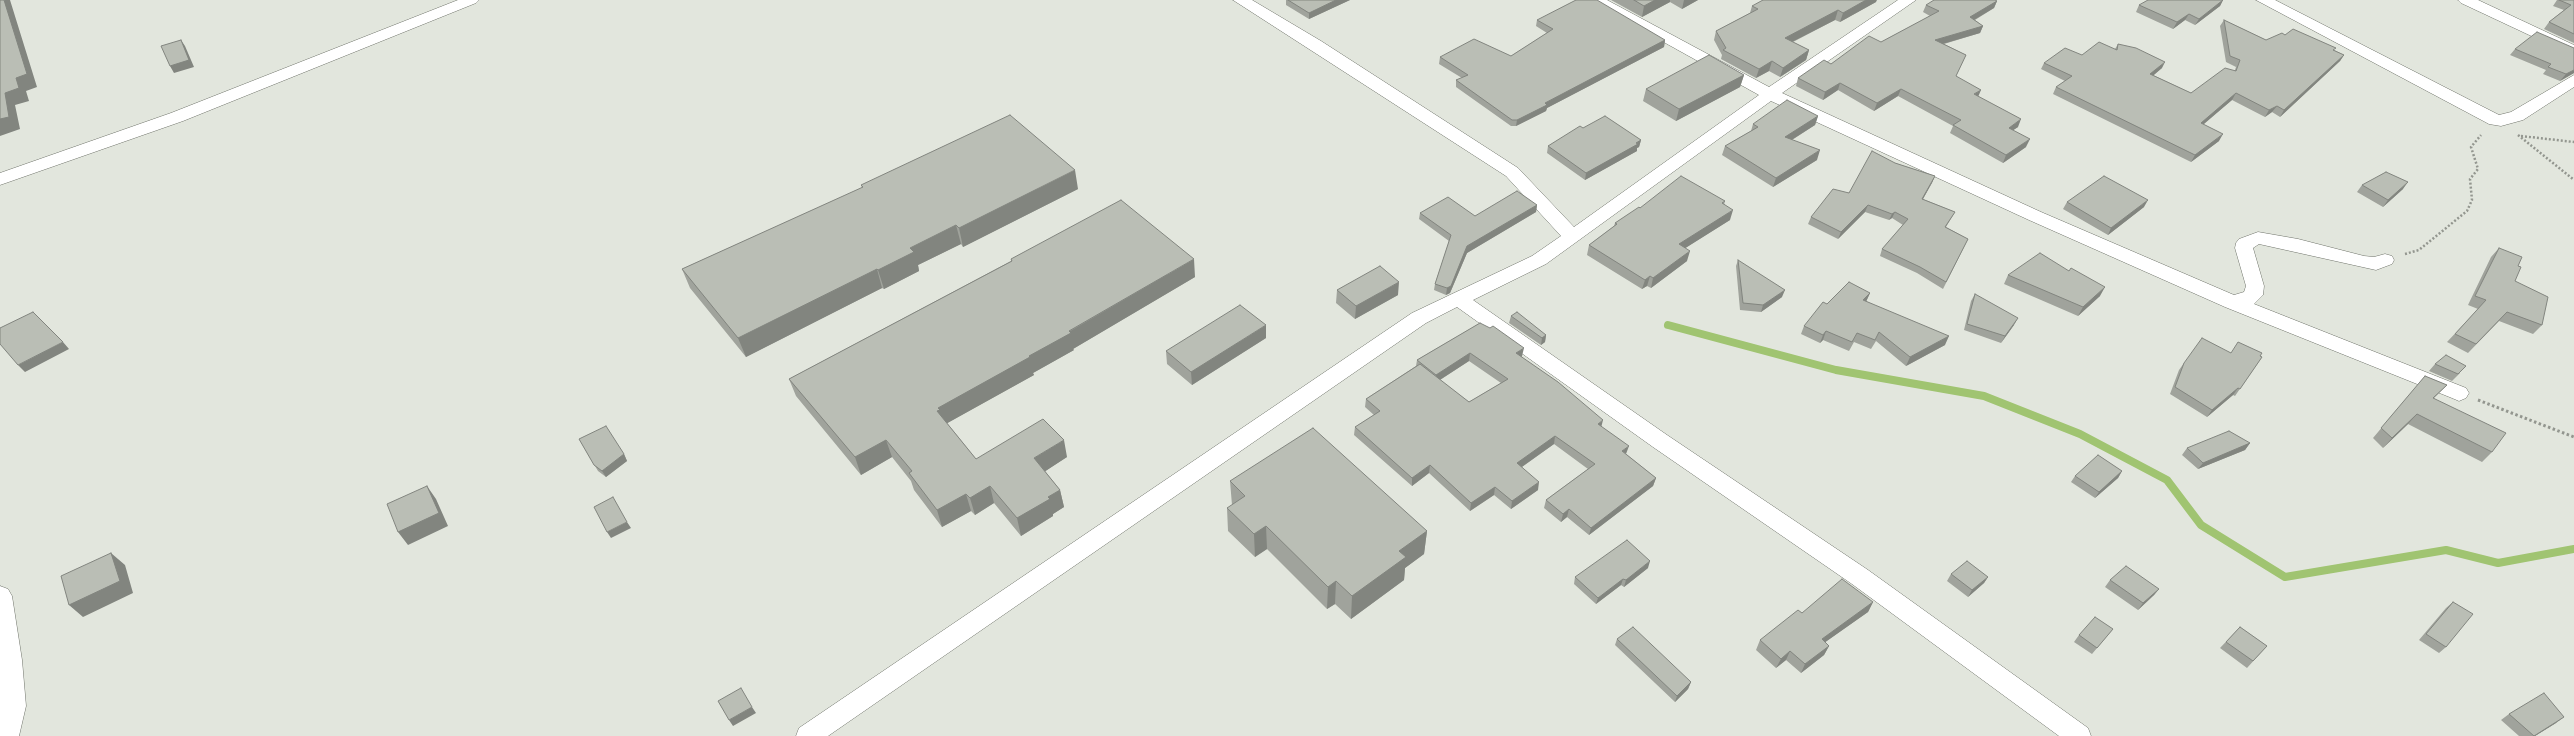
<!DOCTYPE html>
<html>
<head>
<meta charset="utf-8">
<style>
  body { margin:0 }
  canvas { display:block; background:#e2e6dd }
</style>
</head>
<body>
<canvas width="2574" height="736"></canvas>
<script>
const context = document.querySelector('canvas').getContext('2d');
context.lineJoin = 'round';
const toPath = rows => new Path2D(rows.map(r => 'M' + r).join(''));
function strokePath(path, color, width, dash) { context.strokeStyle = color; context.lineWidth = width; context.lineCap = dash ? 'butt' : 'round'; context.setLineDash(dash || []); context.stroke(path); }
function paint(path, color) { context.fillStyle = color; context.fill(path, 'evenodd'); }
const stream = toPath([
  [1668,325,1836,370,1984,396,2080,434,2167,480,2201,525,2285,577,2446,550,2498,563,2574,549]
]);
const pathFar1 = toPath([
  [2518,135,2574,180],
  [2521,136,2574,142],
  [2405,254,2419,250,2467,211,2472,200,2470,179,2478,169,2471,147,2481,135]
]);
const path = toPath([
  [2478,400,2574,437]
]);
const street = toPath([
  [458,0,479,0,476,3,183,121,0,185,0,173,171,113,458,0],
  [1233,0,1252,0,1321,41,1518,168,1574,227,1759,95,1588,0,1607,0,1769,87,1898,0,1916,0,1782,93,2041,212,2234,295,2244,292,2246,286,2235,248,2236,243,2239,239,2258,232,2298,239,2364,256,2374,257,2385,254,2392,256,2394,260,2392,264,2376,270,2259,244,2253,248,2264,286,2263,295,2254,304,2466,388,2469,393,2466,398,2459,401,2452,398,2225,307,2029,220,1771,101,1546,264,1473,300,1667,435,1868,570,2088,728,2091,736,2059,736,1852,584,1653,447,1457,307,1426,323,828,736,796,736,799,728,1412,313,1532,256,1561,236,1506,176,1233,0],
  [2256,0,2275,0,2499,115,2511,112,2574,75,2574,87,2523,120,2501,126,2489,124,2256,0],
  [2458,0,2478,0,2574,45,2574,56,2461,3,2458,0],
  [0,586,8,589,12,596,22,660,26,706,19,736,0,736,0,586]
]);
const wall = toPath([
  [1286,0,1350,0,1309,19,1286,5],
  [1611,0,1698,0,1682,9,1670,2,1642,17],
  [2223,0,2220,6,2195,25,2185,20,2173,29,2136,12,2139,5],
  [2557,0,2574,0,2574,43,2544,29,2549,22,2564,10,2553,6],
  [1997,1,1994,8,1975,20,1983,26,1980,33,1944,44,1966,55,1956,76,1978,96,2018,127,2013,130,2026,147,2003,163,1950,133,1953,126,1898,96,1874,111,1838,90,1823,100,1796,86,1798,78,1881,42,1930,16,1923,12,1926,5],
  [1876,2,1840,22,1835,20,1793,42,1809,50,1806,60,1780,77,1769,71,1756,78,1721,59,1722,55,1714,40,1716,31,1750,13,1752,6],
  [1537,20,1665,40,1664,47,1547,108,1546,111,1516,126,1511,126,1456,87,1456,80,1462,78,1439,64,1440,57,1511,56,1547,33,1536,26],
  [2224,20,2266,40,2334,50,2344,55,2340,61,2280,117,2272,112,2265,117,2232,100,2203,124,2219,141,2191,162,2053,94,2056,87,2065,81,2041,69,2044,63,2115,49,2118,44,2162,68,2153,75,2191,93,2235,70,2236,67,2226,62,2220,26],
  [2574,48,2574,73,2560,81,2543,74,2546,70,2510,55,2515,49],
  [1744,75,1740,87,1676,121,1643,101,1646,89],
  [1818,116,1815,125,1792,140,1817,160,1773,187,1722,155,1725,146,1751,131,1753,124],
  [1583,128,1641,140,1639,147,1637,148,1637,151,1585,180,1547,153,1548,146],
  [1895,163,1935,176,1923,199,1955,212,1946,227,1968,239,1943,289,1917,273,1880,256,1882,249,1903,225,1892,218,1889,220,1865,212,1838,239,1808,224,1811,217],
  [861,185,1078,189,963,247,961,244,918,265,919,271,884,289,882,288,746,357,690,288,682,269,862,188],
  [2362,185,2403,189,2383,207,2357,192],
  [1725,201,1724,205,1730,220,1685,248,1687,261,1651,288,1647,286,1642,289,1587,255,1589,245,1614,226,1615,223,1640,208],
  [2067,202,2144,207,2108,235,2063,209],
  [1537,205,1536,212,1467,253,1450,293,1446,295,1434,290,1435,284,1449,241,1419,219,1420,213,1475,216],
  [2499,248,2518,266,2515,281,2542,325,2533,334,2499,321,2468,353,2447,342,2478,309,2468,305,2491,257],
  [1011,259,1195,277,1073,349,1074,350,1033,373,1034,375,947,423,976,459,1067,457,1045,471,1060,490,1064,507,1053,514,1053,516,1021,536,994,503,975,515,971,511,942,527,914,490,911,481,892,457,861,475,796,396,789,379,1011,261],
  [1738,260,1782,297,1761,312,1740,310,1736,266],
  [2008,275,2100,296,2078,316,2004,284],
  [1337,290,1398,295,1355,319,1336,303],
  [1870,293,1866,301,1945,345,1906,366,1876,341,1871,349,1854,342,1849,351,1823,340,1820,343,1801,334,1804,326,1827,304],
  [1975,294,2014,325,2001,343,1964,330,1971,301],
  [1511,316,1546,335,1545,342,1541,345,1509,323],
  [1480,323,1522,356,1522,357,1601,426,1626,454,1656,478,1653,486,1589,535,1567,517,1561,522,1544,508,1546,500,1588,469,1554,444,1522,467,1538,490,1511,509,1494,495,1470,511,1429,473,1412,486,1354,435,1355,427,1374,415,1365,407,1366,399,1416,366,1417,360],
  [1469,361,1501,383,1469,402,1440,380],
  [1266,338,1192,385,1167,364,1166,351],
  [2231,353,2260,356,2262,357,2235,396,2233,395,2207,417,2170,394,2179,370,2184,363],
  [2435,364,2460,373,2452,381,2429,371],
  [2425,376,2447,385,2434,398,2492,452,2482,462,2408,424,2383,448,2373,438],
  [579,439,624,454,627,461,606,477,598,471],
  [2250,443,2245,450,2198,469,2182,455,2187,448],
  [2122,471,2118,478,2095,498,2071,482,2075,476],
  [1230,481,1427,531,1424,554,1405,568,1404,580,1351,619,1335,604,1327,609,1267,549,1255,557,1228,531,1227,508,1232,505],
  [1648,568,1624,587,1621,585,1596,604,1574,584,1575,577],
  [1951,574,1988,577,1984,583,1968,597,1947,581],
  [2110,580,2159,589,2154,595,2138,610,2105,587],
  [1873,602,1868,612,1825,642,1829,646,1824,655,1801,673,1786,660,1776,668,1756,650,1760,640,1802,613],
  [2453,602,2446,647,2439,653,2419,640,2446,608],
  [2240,627,2267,646,2247,668,2220,648],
  [2113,629,2092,654,2074,642,2079,635],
  [1617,639,1691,682,1688,689,1675,702,1615,645],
  [2509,714,2556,723,2535,736,2519,736,2501,720]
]);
const shadedWall = toPath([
  [4,0,10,0,37,87,26,91,29,101,15,105,20,129,0,136,0,119,5,93,16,78],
  [1336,0,1350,0,1309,19,1309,13],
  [1655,0,1670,0,1670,2,1642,17,1644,6],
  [1684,0,1698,0,1682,9],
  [1866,0,1877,0,1876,2,1840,22,1843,13],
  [2223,0,2220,6,2195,25,2199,19],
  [1997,1,1994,8,1967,24,1970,17],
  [1838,10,1835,20,1782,47,1785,38],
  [2189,14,2185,20,2173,29,2177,22],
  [1983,26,1980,33,1932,47,1935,40],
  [181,40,185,46,194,67,174,73,170,66],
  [1665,40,1664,47,1547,108,1546,111,1516,126,1517,120,1545,103],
  [1809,50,1806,60,1780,77,1783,68],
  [2344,55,2340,61,2280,117,2284,110],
  [1772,61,1769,71,1756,78,1759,69],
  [2165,62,2162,68,2147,81,2150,74],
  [2574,70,2574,73,2560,81,2566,74],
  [1744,75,1740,87,1676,121,1679,109],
  [1840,83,1838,90,1823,100,1825,92],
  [1901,89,1898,96,1874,111,1877,103],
  [1981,90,1978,97,1974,94],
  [2236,93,2232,100,2197,130,2201,123],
  [2277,106,2272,112,2265,117,2269,110],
  [1818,116,1815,125,1782,146,1785,137],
  [2021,119,2018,127,2006,135,2009,128],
  [2223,134,2219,141,2191,162,2195,155],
  [2030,139,2026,147,2003,163,2006,155],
  [1641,140,1639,147,1637,148,1637,151,1585,180,1586,173],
  [1820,150,1817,160,1773,187,1776,178],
  [1075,170,1078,189,963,247,959,228],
  [1935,176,1932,183,1919,206,1922,199],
  [2408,182,2403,189,2383,207,2388,200],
  [2148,200,2144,207,2108,235,2111,228],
  [1537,205,1536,212,1467,253,1450,293,1446,295,1447,288,1467,246],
  [1868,205,1865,212,1838,239,1841,232],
  [1733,210,1730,220,1676,254,1679,244],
  [1895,212,1892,218,1889,220,1892,214],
  [956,225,961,244,918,265,919,271,884,289,878,270,910,248],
  [1690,251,1687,261,1651,288,1653,278],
  [1194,259,1195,277,1073,349,1074,350,1033,373,1034,375,944,425,937,411,938,408],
  [877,269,882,288,746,357,738,338],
  [1650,276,1647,286,1642,289,1645,280],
  [1399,282,1398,295,1355,319,1356,306],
  [2105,287,2100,296,2078,316,2083,307],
  [1785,290,1782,297,1761,312,1763,305],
  [1870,293,1866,302,1863,300],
  [2018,318,2014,325,2001,343,2005,336],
  [1266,325,1266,338,1192,385,1191,372],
  [1826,331,1823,340,1820,343,1823,335],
  [1546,335,1545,342,1541,345,1542,338],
  [1949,336,1945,345,1906,366,1910,357],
  [63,342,69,349,25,372,18,365],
  [1524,348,1522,356,1515,361,1516,353],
  [1470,353,1469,361,1435,383,1436,375],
  [2238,388,2233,395,2207,417,2212,410],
  [2417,414,2408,424,2383,448,2392,438],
  [1603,420,1601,428,1598,424],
  [1555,436,1554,444,1516,471,1517,463],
  [886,440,892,457,861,475,855,457],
  [1064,440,1067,457,1038,476,1034,458],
  [2250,443,2245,450,2198,469,2203,463],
  [1629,446,1626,454,1622,451],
  [624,454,627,461,606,477,602,471],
  [1430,465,1429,473,1412,486,1412,478],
  [2122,471,2118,478,2095,498,2099,492],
  [1656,478,1653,486,1589,535,1591,528],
  [1539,482,1538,490,1511,509,1512,501],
  [427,486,436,499,448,526,408,545,398,532],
  [990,486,994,503,975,515,970,498],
  [1495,487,1494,495,1470,511,1471,503],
  [1060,490,1064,507,1053,514,1053,516,1021,536,1017,518,1048,497],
  [966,494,971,511,942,527,937,510],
  [1569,509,1567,517,1561,522,1563,514],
  [627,522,631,528,611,538,607,532],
  [1266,526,1267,549,1255,557,1254,534],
  [1427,531,1424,554,1405,568,1404,580,1351,619,1352,596,1399,551],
  [111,553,125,565,133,593,83,617,69,605],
  [1650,561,1648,568,1624,587,1626,580],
  [1988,577,1984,583,1968,597,1972,590],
  [1623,579,1621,585,1596,604,1598,598],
  [1336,581,1335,604,1327,609,1328,587],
  [2159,589,2154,595,2138,610,2143,603],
  [1873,602,1868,612,1817,648,1822,639],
  [1829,646,1824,655,1801,673,1805,664],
  [1790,651,1786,660,1776,668,1781,659],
  [1691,682,1688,689,1675,702,1677,696],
  [752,707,756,713,733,726,729,720],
  [2564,717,2556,723,2535,736,2534,736]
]);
const building = toPath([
  [0,0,4,0,27,74,16,78,19,88,5,93,9,117,0,119,0,0],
  [1288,0,1336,0,1309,13,1288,0],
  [1576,0,1597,0,1665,40,1545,103,1547,105,1517,120,1512,120,1456,80,1468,75,1440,57,1474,39,1511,56,1553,29,1537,20,1576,0],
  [1634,0,1655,0,1644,6,1634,0],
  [1763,0,1866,0,1843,13,1838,10,1785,38,1809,50,1783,68,1772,61,1759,69,1723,50,1726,48,1716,31,1758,9,1752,6,1763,0],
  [1934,0,1995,0,1997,1,1970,17,1983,26,1935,40,1966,55,1956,76,1981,90,1974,94,2021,119,2009,128,2030,139,2006,155,1953,125,1961,120,1901,89,1877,103,1840,83,1825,92,1798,78,1824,60,1831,64,1869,36,1881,42,1939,11,1926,5,1934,0],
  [2148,0,2223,0,2199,19,2189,14,2177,22,2139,5,2148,0],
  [2559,0,2574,0,2574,34,2549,22,2571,5,2559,0],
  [2224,20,2266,40,2282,33,2285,35,2293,29,2336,48,2333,50,2344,55,2284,110,2277,106,2269,110,2236,93,2201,123,2223,134,2195,155,2056,87,2072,76,2044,63,2065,48,2082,55,2099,42,2117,50,2118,44,2136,48,2165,62,2150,74,2191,93,2225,68,2236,71,2240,60,2230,56,2224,20],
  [2537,32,2574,48,2574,70,2566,74,2548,67,2551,64,2515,49,2537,32],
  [181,40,189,60,170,66,161,46,181,40],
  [1709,55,1744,75,1679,109,1646,89,1709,55],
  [1787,100,1818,116,1785,137,1820,150,1776,178,1725,146,1758,127,1753,124,1787,100],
  [1010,115,1075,170,959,228,956,225,910,248,914,252,878,270,877,269,738,338,682,269,863,187,861,185,1010,115],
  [1605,116,1641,140,1636,143,1638,144,1586,173,1548,146,1580,126,1583,128,1605,116],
  [1872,151,1895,163,1935,176,1922,199,1955,212,1945,227,1968,239,1946,282,1920,267,1882,249,1908,219,1895,212,1892,214,1868,205,1841,232,1811,217,1833,189,1849,193,1872,151],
  [2386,172,2408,182,2388,200,2362,185,2386,172],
  [1681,176,1725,201,1722,203,1733,210,1679,244,1690,251,1653,278,1650,276,1645,280,1589,245,1617,224,1615,223,1639,207,1640,208,1681,176],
  [2104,176,2148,200,2111,228,2067,202,2104,176],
  [1517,191,1537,205,1467,246,1451,286,1447,288,1435,284,1451,235,1420,213,1448,197,1475,216,1517,191],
  [1121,200,1194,259,1069,331,1071,333,1029,356,1030,357,938,408,940,410,937,411,976,459,1043,419,1064,440,1034,458,1060,490,1048,497,1050,499,1017,518,990,486,970,498,966,494,937,510,909,473,912,471,886,440,855,457,789,379,1012,261,1011,259,1121,200],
  [2499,248,2522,257,2518,266,2521,267,2515,281,2548,297,2542,325,2507,312,2476,344,2455,334,2486,300,2475,296,2499,248],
  [2040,253,2069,271,2071,268,2105,287,2083,307,2008,275,2040,253],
  [1738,260,1785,290,1763,305,1743,303,1738,260],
  [1380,266,1399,282,1356,306,1337,290,1380,266],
  [1849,282,1870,293,1863,300,1949,336,1910,357,1879,332,1875,340,1857,333,1852,342,1826,331,1823,335,1804,326,1823,302,1827,304,1849,282],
  [1975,294,2018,318,2005,336,1967,324,1975,294],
  [1240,305,1266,325,1191,372,1166,351,1240,305],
  [33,312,63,342,18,365,0,344,0,328,33,312],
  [1517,312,1546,335,1542,338,1511,316,1517,312],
  [1480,323,1490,328,1493,326,1524,348,1516,353,1558,382,1603,420,1598,424,1629,446,1622,451,1656,478,1591,528,1569,509,1563,514,1546,500,1595,464,1555,436,1517,463,1539,482,1512,501,1495,487,1471,503,1430,465,1412,478,1355,427,1380,411,1366,399,1420,364,1469,402,1508,379,1470,353,1436,375,1417,360,1480,323],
  [2202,338,2231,353,2238,342,2262,353,2260,356,2262,357,2240,389,2238,388,2212,410,2175,387,2184,363,2202,338],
  [2446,355,2466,366,2458,374,2435,364,2446,355],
  [2425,376,2447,385,2433,398,2506,433,2492,452,2417,414,2392,438,2381,428,2425,376],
  [606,426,624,454,602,471,594,465,579,439,606,426],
  [1313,428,1427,531,1399,551,1406,557,1352,596,1336,581,1328,587,1266,526,1254,534,1227,508,1245,496,1230,481,1313,428],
  [2229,431,2250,443,2203,463,2187,448,2229,431],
  [2098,455,2122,471,2099,492,2075,476,2098,455],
  [427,486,439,513,398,532,387,504,427,486],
  [613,497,627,522,607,532,594,507,613,497],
  [1627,540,1650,561,1626,580,1623,579,1598,598,1575,577,1627,540],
  [111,553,120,581,69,605,61,576,111,553],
  [1967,561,1988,577,1972,590,1951,574,1967,561],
  [2126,566,2159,589,2143,603,2110,580,2126,566],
  [1842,579,1873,602,1822,639,1829,646,1805,664,1790,651,1781,659,1760,640,1798,610,1802,613,1842,579],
  [2453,602,2473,614,2446,647,2426,634,2453,602],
  [2095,617,2113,629,2097,648,2079,635,2095,617],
  [1633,627,1691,682,1677,696,1617,639,1633,627],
  [2240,627,2267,646,2253,661,2226,642,2240,627],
  [741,688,752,707,729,720,718,701,741,688],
  [2544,693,2564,717,2534,736,2509,714,2544,693]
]);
strokePath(stream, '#a0c471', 8);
strokePath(street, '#70746b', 1);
strokePath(pathFar1, '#93968f', 2.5, [2, 2]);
strokePath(path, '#93968f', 3, [2.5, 2.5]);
paint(street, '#fff');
paint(wall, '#a0a39c');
paint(shadedWall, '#82857f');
paint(building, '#babeb5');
strokePath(building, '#82857f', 1);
</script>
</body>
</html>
